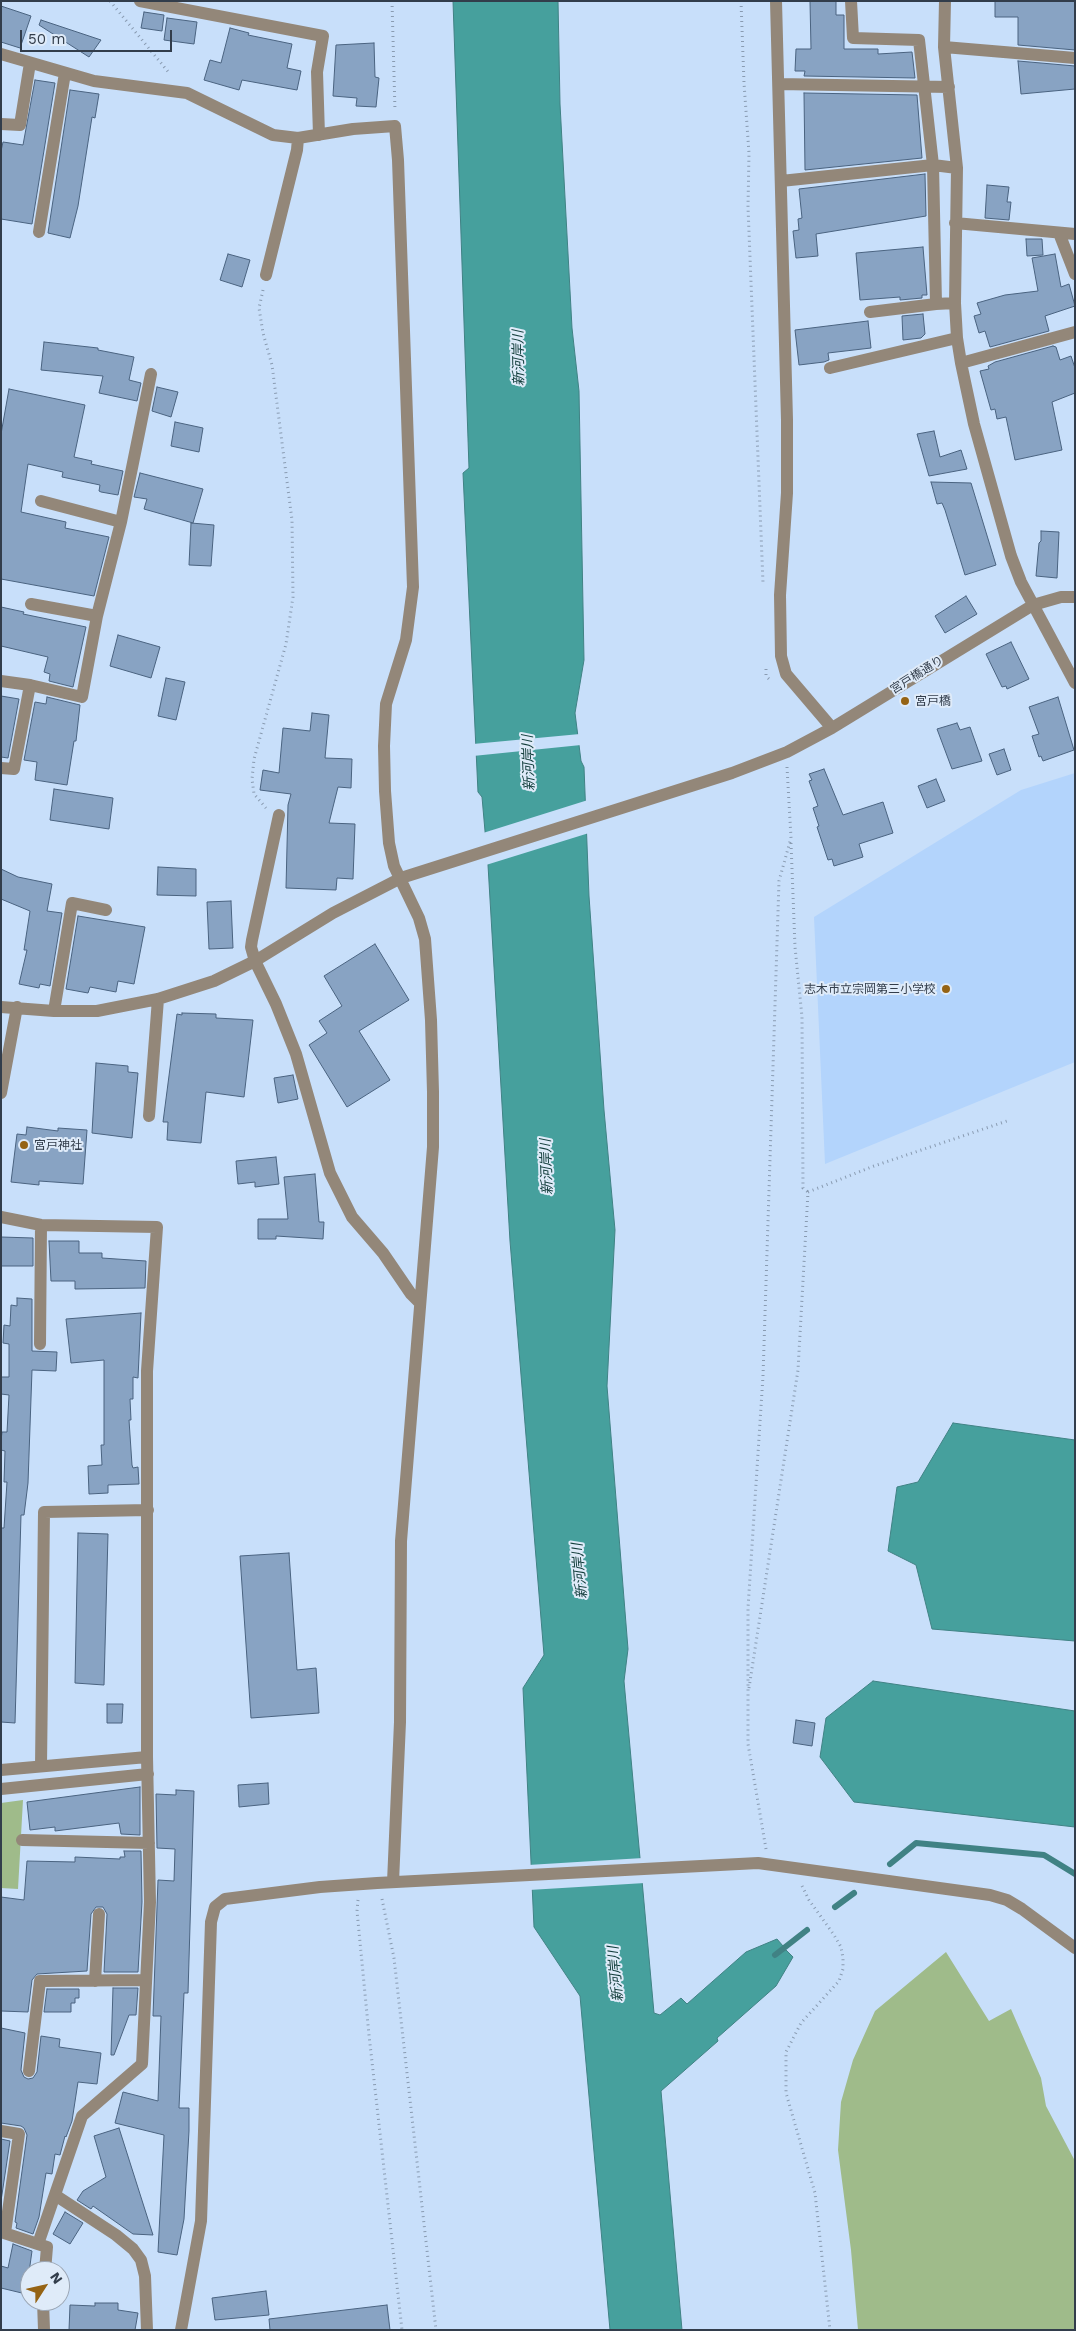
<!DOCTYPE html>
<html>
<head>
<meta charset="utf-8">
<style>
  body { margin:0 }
  #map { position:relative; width:1076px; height:2331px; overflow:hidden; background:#c8dffa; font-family:"Work Sans",sans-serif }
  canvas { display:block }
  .frame { position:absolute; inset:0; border:2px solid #323d4b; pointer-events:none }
  .north { position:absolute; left:20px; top:2261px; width:50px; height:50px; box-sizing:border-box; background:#dfebf9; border:1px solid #9aa5b3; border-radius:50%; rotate:55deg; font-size:14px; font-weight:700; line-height:20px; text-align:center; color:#323d4b }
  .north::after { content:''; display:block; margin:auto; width:18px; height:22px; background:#956314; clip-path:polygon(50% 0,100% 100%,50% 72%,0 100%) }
  .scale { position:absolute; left:20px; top:30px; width:152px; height:22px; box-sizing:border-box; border:2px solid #323d4b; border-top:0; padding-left:6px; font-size:15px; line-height:18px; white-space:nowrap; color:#323d4b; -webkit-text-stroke:4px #dfebf9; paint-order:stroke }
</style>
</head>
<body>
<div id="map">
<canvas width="1076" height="2331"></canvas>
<div class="frame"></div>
<div class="north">N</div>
<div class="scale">50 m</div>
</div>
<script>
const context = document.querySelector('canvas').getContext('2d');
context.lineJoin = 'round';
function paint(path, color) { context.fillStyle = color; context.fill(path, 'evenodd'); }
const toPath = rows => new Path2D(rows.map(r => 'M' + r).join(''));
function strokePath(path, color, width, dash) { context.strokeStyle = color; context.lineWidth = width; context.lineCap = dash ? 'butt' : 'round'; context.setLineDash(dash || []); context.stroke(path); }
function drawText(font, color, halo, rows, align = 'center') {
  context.font = font + ' "Work Sans","Noto Sans JP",sans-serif'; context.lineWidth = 4; context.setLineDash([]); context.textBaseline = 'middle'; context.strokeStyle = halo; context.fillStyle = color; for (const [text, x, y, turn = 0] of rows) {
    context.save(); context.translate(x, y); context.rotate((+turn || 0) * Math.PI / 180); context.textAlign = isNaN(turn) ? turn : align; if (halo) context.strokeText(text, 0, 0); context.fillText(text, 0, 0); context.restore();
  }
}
const built = toPath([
  [1075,773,1075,1062,825,1164,814,917,1021,790]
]);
const green = toPath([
  [23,1800,18,1889,1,1888,1,1803],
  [946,1952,989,2021,1011,2009,1041,2078,1046,2106,1075,2161,1075,2330,858,2330,851,2250,838,2150,841,2102,853,2060,875,2011]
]);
const water = toPath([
  [453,1,558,1,560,104,572,328,579,391,584,660,575,713,581,761,584,767,589,896,604,1110,615,1230,607,1386,628,1649,624,1681,654,2013,660,2015,681,1998,687,2004,746,1952,777,1939,783,1946,780,1949,781,1952,786,1950,793,1957,776,1986,717,2038,718,2041,661,2091,682,2330,610,2330,580,1996,534,1927,523,1688,544,1655,510,1241,488,865,482,797,478,792,463,473,469,468,453,1],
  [953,1423,1075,1440,1075,1641,932,1629,916,1565,888,1551,897,1487,918,1482,953,1423],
  [873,1681,1075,1711,1075,1827,854,1802,820,1757,826,1718,873,1681]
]);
const pier = toPath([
  [580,734,581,745,473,756,473,744],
  [588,800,589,833,486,865,483,833],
  [643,1858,645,1883,529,1890,528,1865]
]);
const stream = toPath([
  [890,1864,916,1843,1044,1855,1075,1874],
  [835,1907,854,1893],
  [775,1955,807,1930]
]);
const building = toPath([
  [810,1,836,1,836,15,844,15,844,49,878,49,878,54,912,52,915,78,804,76,805,71,795,71,796,49,811,49,810,1],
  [995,1,1075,1,1075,50,1018,45,1018,17,995,17,995,1],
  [1,6,31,16,20,48,1,42,1,6],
  [144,12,164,15,162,31,141,28,144,12],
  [167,18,197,22,194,44,164,40,167,18],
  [41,20,101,40,89,57,39,25,41,20],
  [230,28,249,33,248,35,292,44,287,68,301,71,297,90,242,80,239,90,204,80,210,60,221,63,230,28],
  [374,43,375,77,379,78,376,107,356,106,357,98,333,96,336,45,374,43],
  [1018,61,1075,66,1075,89,1021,94,1018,61],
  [35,80,55,83,32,224,1,219,1,151,3,142,23,145,35,80],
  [70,90,99,94,95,118,92,117,78,206,70,238,48,233,70,90],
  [804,93,917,95,922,158,805,170,804,93],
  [925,174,926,216,816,234,818,256,796,258,793,231,799,230,798,219,802,218,799,189,925,174],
  [987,185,1009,187,1007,202,1011,202,1009,220,985,218,987,185],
  [1026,239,1042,239,1043,255,1027,256,1026,239],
  [923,247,927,295,922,295,922,298,900,300,900,297,860,300,856,253,923,247],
  [228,254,250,260,242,287,220,280,228,254],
  [1055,254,1061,287,1069,284,1075,306,1045,316,1049,331,990,347,985,331,979,333,974,316,981,314,977,303,1005,295,1038,291,1032,258,1055,254],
  [923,314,925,334,921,338,903,340,902,316,923,314],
  [868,321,871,348,828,353,829,360,824,362,799,365,795,330,868,321],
  [44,342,98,348,98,350,134,357,129,380,141,383,137,401,99,393,103,376,41,370,44,342],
  [1053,346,1056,347,1060,360,1071,356,1075,368,1075,393,1052,402,1062,450,1015,460,1006,417,997,419,995,409,991,410,980,371,989,369,988,366,995,362,1053,346],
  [157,387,178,392,171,417,152,411,157,387],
  [9,389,85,405,74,457,92,461,91,464,123,471,118,495,101,492,99,491,100,485,62,477,63,472,28,464,21,512,66,522,65,528,109,537,94,596,1,579,1,434,9,389],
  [175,422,203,428,199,452,171,446,175,422],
  [934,431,940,457,961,450,967,469,929,476,917,434,934,431],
  [140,473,203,489,193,523,144,509,147,499,134,497,140,473],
  [931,482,971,483,996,565,965,575,945,510,942,503,937,504,931,482],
  [191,523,214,525,211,566,189,565,191,523],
  [1041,531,1059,532,1057,578,1036,576,1039,543,1041,541,1041,531],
  [966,596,977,614,945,633,935,616,966,596],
  [1,607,24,612,23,614,86,627,73,687,49,681,50,674,44,672,48,657,1,646,1,607],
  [118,635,160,647,151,678,110,666,118,635],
  [1011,642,1029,679,1007,689,1006,686,1002,687,986,654,1011,642],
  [166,678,185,682,176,720,158,716,166,678],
  [1,696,19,699,8,758,1,757,1,696],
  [47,697,80,705,76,741,74,741,67,785,35,780,37,762,24,760,35,702,46,704,47,697],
  [1058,697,1074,750,1043,761,1041,756,1039,757,1032,736,1039,734,1029,707,1058,697],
  [312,713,329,715,325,758,352,759,351,788,338,787,329,823,355,824,353,879,337,878,336,890,286,888,288,805,291,794,260,790,263,770,279,773,283,728,310,731,312,713],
  [957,723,960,730,970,727,982,761,952,769,937,729,957,723],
  [1004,749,1011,770,997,775,989,754,1004,749],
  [824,769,843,815,883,802,893,833,859,844,863,857,834,866,832,859,828,860,817,827,819,826,813,808,818,806,809,781,812,780,809,774,824,769],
  [936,779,945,801,927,808,918,786,936,779],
  [54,789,113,798,109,829,50,820,54,789],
  [158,867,196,869,196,896,157,895,158,867],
  [1,869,18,877,52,884,47,911,62,913,50,986,40,984,39,988,19,984,27,950,24,950,30,911,1,899,1,869],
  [231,901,233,948,209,949,207,902,231,901],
  [78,916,145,927,134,984,118,981,116,992,90,987,88,993,66,989,78,916],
  [375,944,409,1000,359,1031,390,1080,347,1107,309,1045,327,1033,319,1021,342,1006,324,976,375,944],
  [182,1013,216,1014,216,1018,253,1020,244,1097,206,1092,201,1143,167,1140,168,1122,163,1122,177,1014,182,1015,182,1013],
  [96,1063,128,1066,128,1072,138,1073,132,1138,92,1133,96,1063],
  [293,1075,298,1099,278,1103,274,1078,293,1075],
  [27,1127,58,1131,58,1128,87,1130,83,1184,39,1181,39,1185,11,1182,17,1134,26,1135,27,1127],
  [276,1157,279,1184,255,1187,255,1182,238,1184,236,1161,276,1157],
  [315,1174,319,1222,324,1222,323,1239,276,1236,276,1239,258,1239,258,1219,288,1219,284,1177,315,1174],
  [1,1237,33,1238,33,1266,1,1266,1,1237],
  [49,1241,79,1241,79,1253,102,1253,102,1258,146,1261,145,1288,75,1289,75,1281,51,1281,49,1241],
  [17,1298,32,1299,32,1351,57,1352,56,1371,32,1370,28,1483,24,1515,21,1515,15,1723,1,1722,1,1528,4,1528,7,1482,4,1482,5,1451,1,1450,1,1440,2,1432,7,1432,9,1395,1,1394,1,1377,9,1377,9,1344,3,1343,4,1325,10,1326,11,1305,17,1306,17,1298],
  [141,1313,138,1378,133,1377,133,1399,130,1399,131,1420,129,1420,132,1465,133,1468,138,1467,139,1484,108,1485,108,1493,89,1494,88,1466,102,1465,101,1445,104,1445,104,1360,71,1363,66,1319,141,1313],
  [78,1533,108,1534,104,1685,75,1683,78,1533],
  [289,1553,297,1670,316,1668,319,1713,251,1718,240,1556,289,1553],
  [107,1704,123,1704,122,1723,107,1723,107,1704],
  [796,1720,815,1723,812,1746,793,1743,796,1720],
  [268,1783,269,1804,239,1807,238,1785,268,1783],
  [140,1787,140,1835,121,1834,119,1823,55,1831,55,1827,30,1830,27,1802,140,1787],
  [176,1790,194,1791,188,1993,184,1993,179,2108,189,2108,189,2131,184,2219,177,2255,158,2252,164,2135,115,2123,123,2092,158,2101,161,2016,153,2016,158,1880,174,1881,175,1849,157,1848,156,1794,176,1795,176,1790],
  [124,1851,141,1851,142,1902,138,1972,104,1972,107,1914,103,1907,96,1907,91,1914,87,1971,37,1974,32,1980,28,2012,1,2011,1,1897,24,1900,27,1861,75,1862,75,1857,120,1859,120,1857,125,1857,124,1851],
  [113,1988,138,1988,136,2015,129,2015,114,2055,111,2055,113,1988],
  [47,1989,79,1989,79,1998,75,1998,75,2003,71,2003,71,2012,44,2012,47,1989],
  [1,2028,25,2033,21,2070,24,2077,28,2079,33,2078,37,2072,41,2036,60,2039,59,2047,101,2053,97,2084,78,2082,72,2121,66,2137,65,2136,60,2155,55,2154,52,2174,46,2173,39,2217,33,2234,16,2228,17,2223,15,2222,27,2135,24,2128,21,2126,1,2123,1,2028],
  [119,2128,153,2235,133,2234,93,2206,91,2209,77,2200,83,2191,106,2177,94,2136,119,2128],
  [1,2139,10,2141,1,2201,1,2139],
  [65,2212,83,2223,70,2244,53,2234,65,2212],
  [13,2244,32,2251,26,2294,1,2288,1,2266,8,2268,13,2244],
  [266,2291,269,2315,215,2320,212,2298,266,2291],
  [95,2303,118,2303,118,2310,138,2313,135,2330,69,2330,70,2305,95,2306,95,2303],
  [387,2305,390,2330,270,2330,269,2319,387,2305]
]);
const path = toPath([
  [110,1,170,74],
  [392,1,395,111],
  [741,1,744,83,749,153,748,207,763,583],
  [263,290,259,308,263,333,272,365,292,520,293,597,286,644,254,759,252,779,254,794,266,808],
  [766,669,766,676,771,681],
  [791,843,795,947,802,1017,803,1188,808,1192],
  [749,1688,798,1370,808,1192,874,1166,1007,1121],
  [766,1849,748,1744,748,1608,763,1376,779,881,791,838,787,767],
  [802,1886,809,1900,834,1935,841,1947,843,1958,843,1969,839,1981,801,2023,786,2052,786,2093,815,2193,830,2330],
  [382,1899,394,1958,436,2330],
  [358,1900,357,1911,369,2035,402,2330]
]);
const minor = toPath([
  [140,1,323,36,317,72,319,135],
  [776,1,787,420,787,493,780,595,781,656,786,674,832,728],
  [851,1,853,38,919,40,933,165,936,304,955,303],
  [945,1,944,47,957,168,955,303,957,338,961,363,974,424,1011,556,1021,582,1075,683],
  [944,47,1075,58],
  [1,54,94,81,187,93,273,135,298,138,353,129,395,126,398,160,413,587,406,640,386,704,384,746,385,791,389,843,394,866,419,918,425,939,431,1020,433,1092,433,1147,401,1541,400,1722,393,1882],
  [779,84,949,87],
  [1,124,20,125,30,63],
  [781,181,933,165,957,168],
  [955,223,1075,234],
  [39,232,65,73],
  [1059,233,1075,274],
  [266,275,297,150,298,138],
  [870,312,936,304],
  [961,363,1075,332],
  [830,368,957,338],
  [41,501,121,522],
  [31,604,97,616],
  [1,681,30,685,82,697,97,616,121,522,151,374],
  [1,768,14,769,30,685],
  [279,815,252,940,251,947,255,961,276,1004,296,1054,330,1173,352,1217,383,1253,411,1294,420,1303],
  [1,1007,54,1011,97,1011,158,999,214,981,255,961,333,913,401,878,732,773,787,752,832,728,1033,605,1061,597,1075,597],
  [54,1011,72,903,106,910],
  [1,1093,17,1007],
  [149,1116,158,999],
  [1,1217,41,1225,157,1227,147,1371,147,1757,150,1902,142,2064,82,2116,38,2244],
  [40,1344,41,1225],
  [41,1766,44,1512,148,1510],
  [1,1770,147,1757],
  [1,1789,148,1774],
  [22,1840,149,1843],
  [95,1981,99,1914],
  [29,2071,40,1981,146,1980],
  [1,2131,19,2134,5,2233],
  [55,2195,116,2235,133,2249,141,2260,145,2276,147,2330],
  [1,2232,47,2247,45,2271],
  [43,2301,44,2330],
  [181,2330,201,2221,211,1922,215,1907,225,1899,320,1887,377,1883,758,1863,990,1895,1007,1900,1022,1909,1075,1948]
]);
const markers = [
  [905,701,5,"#956314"],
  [946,989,5,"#956314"],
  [24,1145,5,"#956314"]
];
const streetNames = [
  ["宮戸橋通り",917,675,-32]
];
const poiNames = [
  ["宮戸橋",915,701],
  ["志木市立宗岡第三小学校",936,989,"right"],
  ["宮戸神社",34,1145]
];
const waterNames = [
  ["新河岸川",519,358,-91],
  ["新河岸川",529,763,-92],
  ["新河岸川",547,1167,-92],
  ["新河岸川",580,1571,-95],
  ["新河岸川",616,1974,-95]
];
paint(built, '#b3d4fc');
paint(green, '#9fbb8a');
paint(water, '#46a09d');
strokePath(water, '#408284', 1);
paint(pier, '#c8dffa');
strokePath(stream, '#408284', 6);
paint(building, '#88a3c3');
strokePath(building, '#4a6380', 1);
strokePath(path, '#899bb1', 3, [1, 4]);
strokePath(minor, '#938779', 12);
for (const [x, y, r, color] of markers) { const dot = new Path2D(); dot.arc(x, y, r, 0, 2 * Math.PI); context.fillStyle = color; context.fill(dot); strokePath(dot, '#dfebf9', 2); }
drawText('12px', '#323d4b', '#dfebf9', streetNames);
drawText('12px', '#323d4b', '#dfebf9', poiNames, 'left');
drawText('italic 14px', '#123d3b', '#dfebf9', waterNames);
</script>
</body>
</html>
